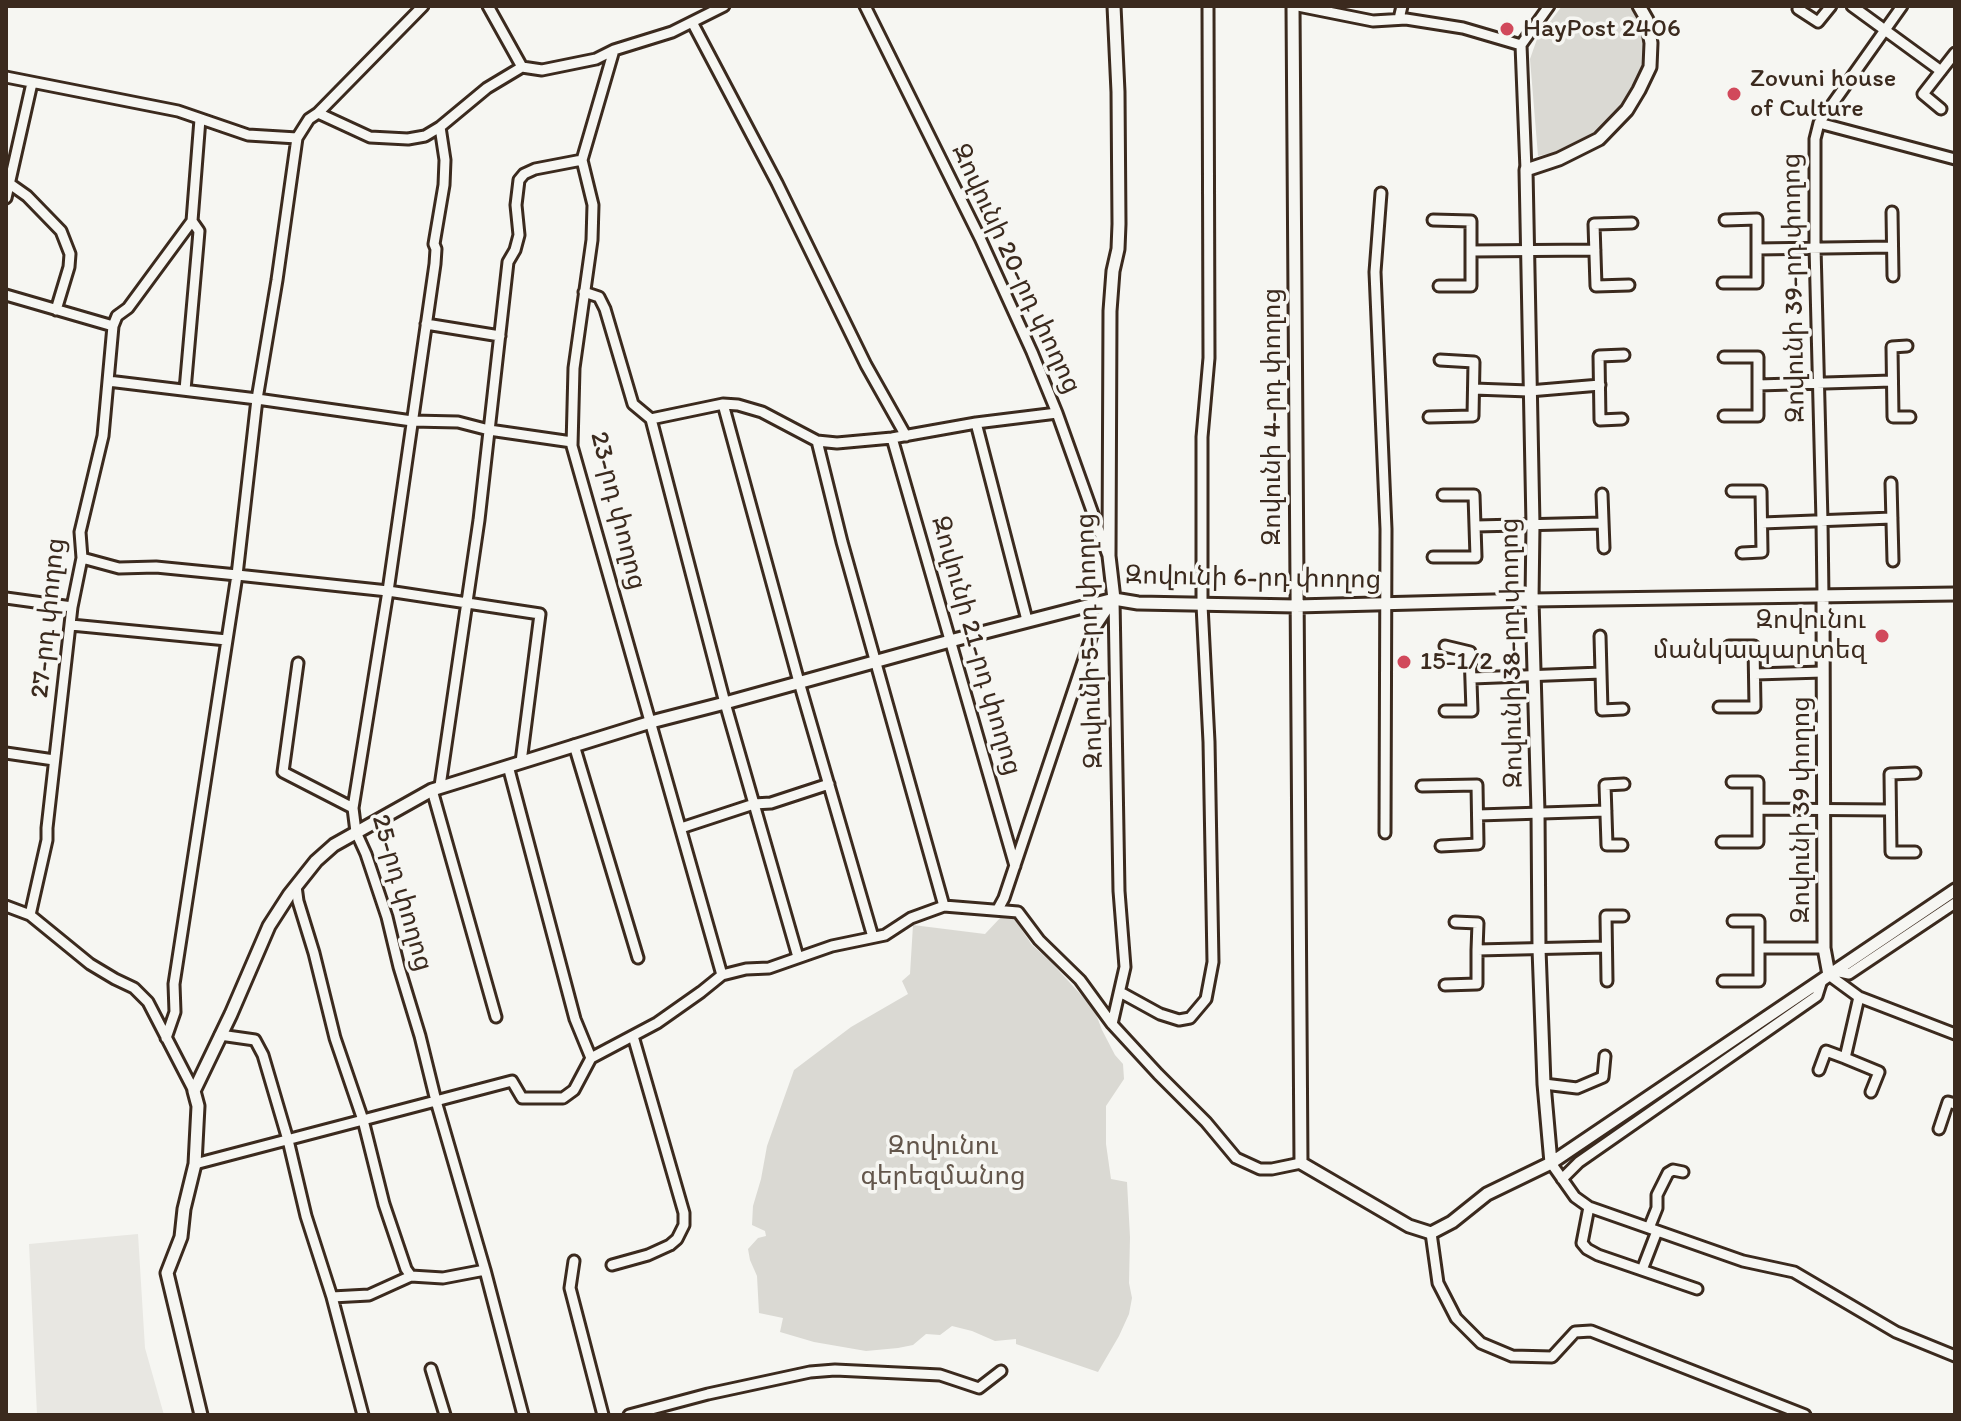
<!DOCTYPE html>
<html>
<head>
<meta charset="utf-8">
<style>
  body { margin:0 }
  #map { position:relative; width:1961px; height:1421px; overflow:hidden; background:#f6f6f2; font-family:Itim,sans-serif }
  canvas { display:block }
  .frame { position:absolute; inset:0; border:8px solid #3b2a1e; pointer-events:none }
</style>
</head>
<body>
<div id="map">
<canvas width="1961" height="1421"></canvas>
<div class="frame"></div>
</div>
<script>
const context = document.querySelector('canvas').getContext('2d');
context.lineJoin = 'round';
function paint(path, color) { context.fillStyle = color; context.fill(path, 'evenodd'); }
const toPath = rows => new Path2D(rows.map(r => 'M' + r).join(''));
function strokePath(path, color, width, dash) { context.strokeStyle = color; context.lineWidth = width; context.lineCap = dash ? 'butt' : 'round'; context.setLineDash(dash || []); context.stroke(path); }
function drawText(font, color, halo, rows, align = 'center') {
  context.font = font + ' Itim,"Noto Sans Armenian",sans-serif'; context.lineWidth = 7; context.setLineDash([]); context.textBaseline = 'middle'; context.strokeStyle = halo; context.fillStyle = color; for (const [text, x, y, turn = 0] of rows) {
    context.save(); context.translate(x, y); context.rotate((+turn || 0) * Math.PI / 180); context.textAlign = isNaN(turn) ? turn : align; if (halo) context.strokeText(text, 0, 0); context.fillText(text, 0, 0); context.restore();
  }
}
const built = toPath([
  [138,1234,145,1348,164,1415,37,1415,29,1244]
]);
const green = toPath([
  [1562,6,1632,6,1645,36,1643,69,1635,87,1617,115,1603,128,1589,140,1567,150,1538,156,1530,59,1537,39],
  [1001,917,1013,917,1032,945,1049,960,1094,1009,1102,1030,1115,1055,1123,1064,1124,1079,1106,1106,1106,1144,1111,1179,1127,1182,1130,1237,1129,1283,1132,1298,1129,1314,1119,1336,1098,1372,1016,1344,1016,1339,995,1341,972,1331,952,1326,940,1335,926,1334,913,1345,898,1348,866,1351,814,1342,780,1332,783,1318,759,1313,757,1276,750,1260,748,1249,758,1238,766,1236,765,1231,752,1225,753,1206,761,1179,767,1146,794,1070,851,1027,908,994,902,981,910,974,913,925,985,934]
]);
const minor = toPath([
  [488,6,522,67],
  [865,6,980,238,1032,352,1057,413,1107,553],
  [1298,6,1373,21,1406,19,1463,28,1521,45],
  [1852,6,1941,71],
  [1798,9,1818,22,1831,6],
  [1399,19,1402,6],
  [692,22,777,183,866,365,906,436],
  [614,50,582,160,593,205,592,240,574,368,572,446,722,975],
  [6,77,178,111,248,135,297,138,277,280,257,399,237,575,174,984,175,1012,166,1038],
  [1941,109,1923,94,1955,53],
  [318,113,423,6],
  [1819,123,1955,159],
  [440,127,445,160,444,185,434,244,436,249,435,264,388,591,353,808,356,832,366,854,387,917,399,967,420,1036,436,1101,485,1270,523,1415],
  [297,138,309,119,318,113,370,137,408,139,425,136,440,127,487,88,522,67,542,70,596,59,614,50,672,32,724,6],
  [1526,170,1521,45,1549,6],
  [10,184,27,196,61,231,70,254,69,267,56,310],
  [1381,193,1375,272,1386,529,1385,833],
  [6,198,32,83],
  [1892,212,1893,276],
  [1433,220,1471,221,1471,286,1439,286],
  [1757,249,1892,247],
  [1471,251,1595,250],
  [1723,283,1757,283,1757,219,1725,220],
  [1629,285,1596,286,1594,224,1632,223],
  [584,292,599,297,605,309,633,404,651,419,723,404,738,405,762,412,817,441,837,443,892,438,976,423,1057,413],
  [6,295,113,326],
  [426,324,500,336],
  [1907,346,1892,347,1893,417,1910,417],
  [108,381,257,399,412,421,458,422,489,430,572,442],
  [1758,385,1892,381],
  [1474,389,1529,391,1600,385],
  [185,390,198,243,199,231,192,221,200,119],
  [723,404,799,682,873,937],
  [1724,416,1758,416,1758,357,1724,357],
  [1429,417,1473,416,1474,362,1440,360],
  [651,419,725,703,798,957],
  [1622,419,1600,420,1599,356,1624,355],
  [976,423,1027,620],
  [892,438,1015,866],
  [1891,483,1893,561],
  [1732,491,1761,491,1762,552,1742,553],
  [1602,494,1604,548],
  [1762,523,1892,518],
  [1476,526,1603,523],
  [1433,557,1476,557,1474,495,1443,495],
  [82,558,119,568,156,567,237,575,388,591,540,614,521,762],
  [1823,597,1822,521,1815,247,1815,139,1819,123,1902,6],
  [6,598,72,607],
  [1114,599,1119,891,1125,967,1112,1024,1158,1074,1206,1122,1236,1158,1260,1169,1272,1169,1301,1163],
  [71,625,227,640],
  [1600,636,1602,710,1623,709],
  [1445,646,1470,652,1472,711,1445,711],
  [298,663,283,772,353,808],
  [1755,674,1823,672],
  [1472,678,1601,673],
  [1719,707,1755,707,1754,646,1729,646],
  [574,745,638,958],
  [6,753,54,760],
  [1915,773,1890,774,1891,852,1915,852],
  [440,786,479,520,508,262,515,250,519,235,516,205,519,180,524,174,535,169,582,160],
  [1422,786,1477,785,1478,844,1441,846],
  [432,790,496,1017],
  [1758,809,1890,810],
  [1478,815,1606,811],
  [681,828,754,804,771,803,829,784],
  [1722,842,1758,842,1758,782,1732,782],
  [1622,845,1607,845,1605,785,1624,784],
  [296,886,298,901,314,953,335,1038,363,1120,384,1204,406,1269,411,1276],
  [6,906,30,915,90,964,115,979,134,988,148,1002,194,1091],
  [944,906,1018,912,1039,940,1080,980,1112,1024],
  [998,909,1004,898,1094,629,1114,599],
  [30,915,47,840,47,828,72,607,82,558,80,532,103,436,113,326,117,316,128,308,192,221],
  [1455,922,1478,923,1477,950,1606,947],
  [1759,948,1824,948],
  [1835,971,1849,974,1955,903],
  [1829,975,1859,997,1955,1034],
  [1607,981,1606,916,1623,916],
  [1723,981,1759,981,1759,921,1733,921],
  [1445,985,1477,984,1477,950],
  [1120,992,1160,1014,1179,1020,1190,1018,1206,999,1213,962,1209,742,1202,605,1202,437,1209,358,1208,6],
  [220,1035,255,1040,263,1055,288,1140,306,1216,332,1297,363,1415],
  [591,1058,657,1023,701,992,722,975,746,969,769,968,832,946,885,935,911,918,944,906,842,542,817,441],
  [1845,1058,1859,997],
  [1819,1070,1826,1051,1845,1058,1879,1072,1871,1092],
  [1544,1084,1577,1088,1603,1077,1605,1056],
  [1939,1129,1948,1102,1955,1104],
  [1551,1163,1575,1197,1589,1207,1743,1261,1794,1272,1896,1332,1955,1356],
  [195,1164,512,1081,522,1098,563,1098,574,1090,591,1058,575,1019,508,766],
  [1562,1179,1579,1162,1817,996,1822,980],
  [1589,1207,1582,1243,1587,1249,1598,1255,1697,1289],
  [1649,1228,1657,1208,1657,1195,1668,1173,1673,1170,1683,1172],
  [1431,1233,1438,1283,1456,1318,1481,1343,1512,1356,1552,1357,1575,1332,1591,1331,1805,1415],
  [574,1261,570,1288,603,1415],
  [612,1265,648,1255,670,1245,677,1239,684,1225,684,1213,633,1036],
  [1642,1270,1657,1231],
  [332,1297,369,1295,411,1276,443,1278,485,1270],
  [431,1369,445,1415],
  [629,1415,708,1394,810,1372,835,1370,940,1375,979,1388,1001,1371]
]);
const tertiary = toPath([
  [1293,6,1301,1163,1409,1226,1431,1233,1452,1222,1487,1194,1551,1163,1955,890],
  [1823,597,1824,948,1829,975],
  [1114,599,1109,556,1110,311,1113,271,1118,249,1119,224,1118,92,1114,6],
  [1551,1163,1544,1084,1539,949,1538,812,1532,600,1533,525,1526,170,1559,159,1599,139,1627,110,1639,90,1650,67,1651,43,1647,20,1639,6],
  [201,1415,167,1273,181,1237,184,1209,195,1164,198,1106,194,1091,231,1014,269,926,289,895,316,861,334,845,432,790,651,722,725,703,950,641,1114,599,1138,603,1296,606,1532,600,1955,594]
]);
const markers = [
  [1507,29,8,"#d1495b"],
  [1734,94,8,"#d1495b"],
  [1882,636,8,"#d1495b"],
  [1404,662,8,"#d1495b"]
];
const poiNames = [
  ["HayPost 2406",1523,29],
  ["Zovuni house",1750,79],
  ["of Culture",1750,109],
  ["Զովունու",1866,621,"right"],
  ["մանկապարտեզ",1866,651,"right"],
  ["15-1/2",1420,662]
];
const streetNames = [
  ["Զովունի 20-րդ փողոց",1015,269,65],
  ["Զովունի 39-րդ փողոց",1795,288,-91],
  ["Զովունի 4-րդ փողոց",1273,417,-90],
  ["23-րդ փողոց",617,511,76],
  ["Զովունի 6-րդ փողոց",1253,579,1],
  ["27-րդ փողոց",49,618,-84],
  ["Զովունի 5-րդ փողոց",1091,641,-92],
  ["Զովունի 21-րդ փողոց",975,646,74],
  ["Զովունի 38-րդ փողոց",1513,653,-91],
  ["Զովունի 39 փողոց",1802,810,-90],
  ["25-րդ փողոց",401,893,74]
];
const parkNames = [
  ["Զովունու",943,1147],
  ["գերեզմանոց",943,1177]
];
paint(built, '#e8e7e2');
paint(green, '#dad9d3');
strokePath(minor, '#3b2a1e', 15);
strokePath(tertiary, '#3b2a1e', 17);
strokePath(minor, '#f6f6f2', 9);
strokePath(tertiary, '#f6f6f2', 11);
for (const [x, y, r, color] of markers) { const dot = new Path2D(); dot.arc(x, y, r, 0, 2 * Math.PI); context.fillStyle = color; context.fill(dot); strokePath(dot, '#f6f6f2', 3); }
drawText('26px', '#3b2a1e', '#f6f6f2', poiNames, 'left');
drawText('26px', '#3b2a1e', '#f6f6f2', streetNames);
drawText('26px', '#63564b', '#f6f6f2', parkNames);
</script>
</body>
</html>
